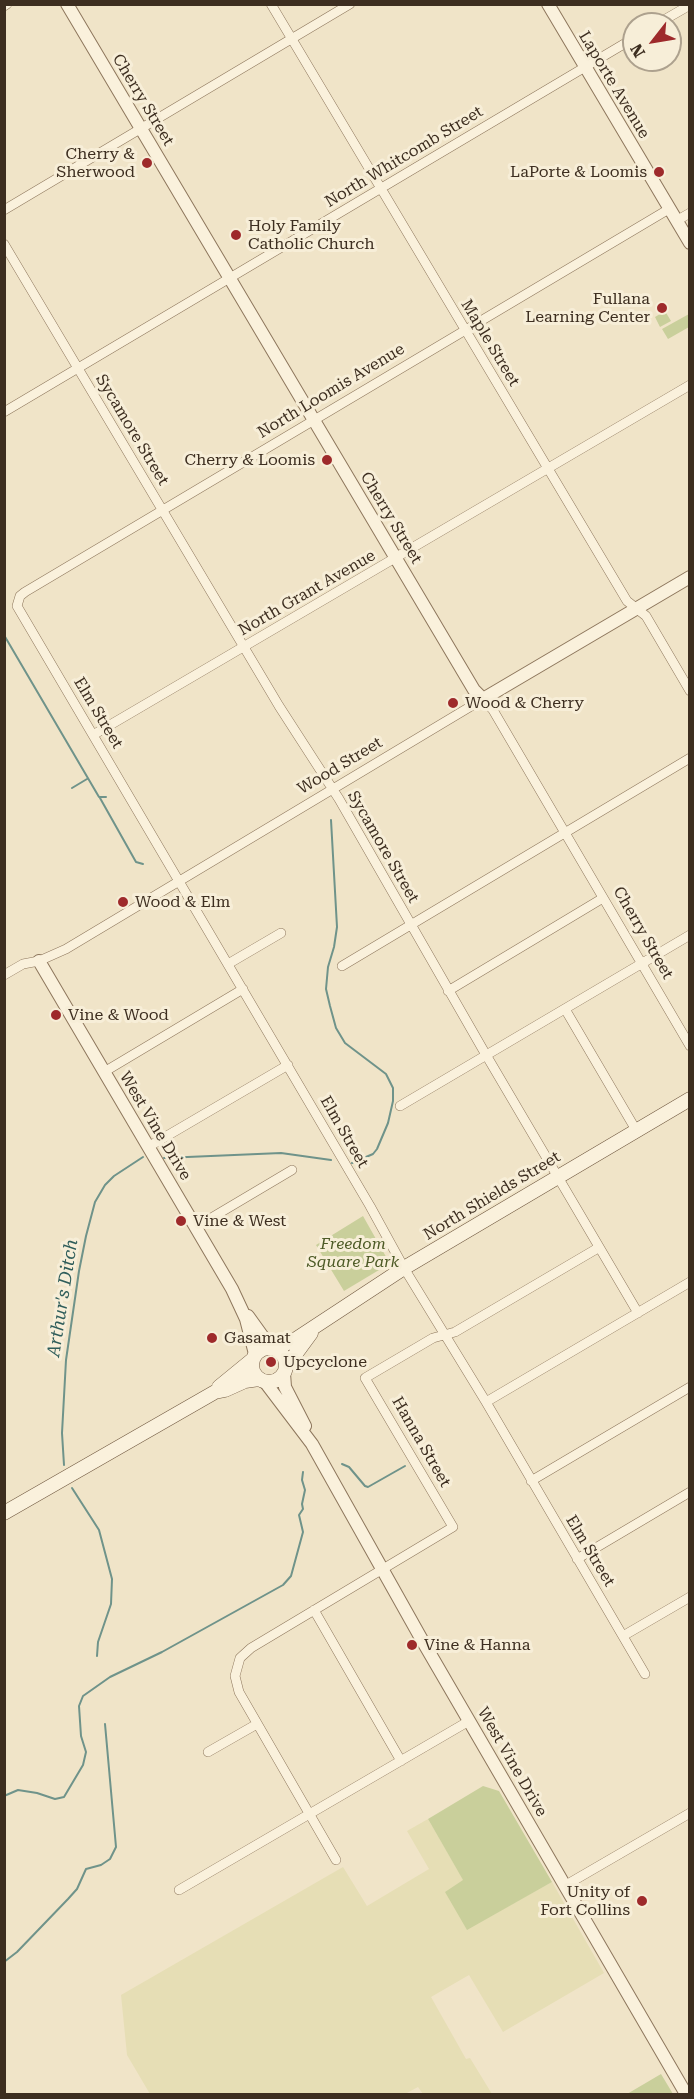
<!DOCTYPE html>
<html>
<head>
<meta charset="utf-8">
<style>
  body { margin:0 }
  #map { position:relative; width:694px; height:2099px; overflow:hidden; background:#f0e4c8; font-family:"Roboto Serif",serif }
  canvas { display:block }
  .frame { position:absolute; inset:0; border:6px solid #3d2e20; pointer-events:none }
  .north { position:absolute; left:622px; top:12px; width:60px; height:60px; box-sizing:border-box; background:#f7eed8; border:2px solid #ada18e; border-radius:50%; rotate:239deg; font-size:16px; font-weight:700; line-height:24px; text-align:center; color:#3d2e20 }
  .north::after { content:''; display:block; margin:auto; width:21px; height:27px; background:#9e2a2b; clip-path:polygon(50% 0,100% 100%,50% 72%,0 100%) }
</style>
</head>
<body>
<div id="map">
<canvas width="694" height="2099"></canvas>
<div class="frame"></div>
<div class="north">N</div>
</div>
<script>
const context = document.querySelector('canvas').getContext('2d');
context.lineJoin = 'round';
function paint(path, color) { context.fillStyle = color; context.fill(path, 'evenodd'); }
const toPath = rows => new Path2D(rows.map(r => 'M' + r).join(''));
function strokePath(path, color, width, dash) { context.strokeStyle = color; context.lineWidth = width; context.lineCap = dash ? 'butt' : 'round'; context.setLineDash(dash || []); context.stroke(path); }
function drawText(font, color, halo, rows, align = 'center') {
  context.font = font + ' "Roboto Serif",serif'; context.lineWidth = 6; context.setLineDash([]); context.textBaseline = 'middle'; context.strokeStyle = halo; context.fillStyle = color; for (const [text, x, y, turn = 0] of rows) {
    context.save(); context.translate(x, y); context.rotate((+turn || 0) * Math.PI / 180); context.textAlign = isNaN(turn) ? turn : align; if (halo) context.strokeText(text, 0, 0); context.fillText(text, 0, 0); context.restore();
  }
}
const farmland = toPath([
  [428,1819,464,1881,467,1929,552,1882,604,1973,503,2032,469,1975,431,1997,466,2059,470,2058,492,2094,423,2094,418,2087,405,2094,150,2094,127,2055,121,1995,343,1867,367,1906,429,1869,407,1831]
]);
const green = toPath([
  [665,311,671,321,660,327,655,317],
  [689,314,689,327,668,339,662,329],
  [363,1216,389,1262,389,1264,344,1291,316,1245],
  [483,1786,499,1791,552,1882,467,1930,445,1892,463,1880,428,1819],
  [661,2074,673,2094,627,2094]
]);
const stream = toPath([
  [4,635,99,797,106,797],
  [72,788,87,779],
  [100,798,136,862,143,864],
  [331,820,337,927,334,947,328,967,326,989,330,1006,336,1028,345,1043,386,1074,393,1088,393,1101,388,1123,377,1149,373,1154,352,1163],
  [164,1158,281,1153,331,1160],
  [342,1464,349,1467,365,1486,368,1487,405,1466],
  [64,1465,62,1433,66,1360,79,1271,86,1236,95,1202,105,1185,114,1176,143,1157],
  [72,1488,99,1530,112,1579,111,1604,98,1642,97,1656],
  [4,1796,18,1790,37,1793,55,1799,64,1797,83,1765,86,1752,81,1736,79,1706,83,1696,110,1677,162,1652,283,1585,291,1576,303,1532,299,1515,303,1509,302,1504,305,1490,302,1480,303,1472],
  [4,1962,17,1952,68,1899,77,1889,86,1869,101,1865,110,1859,116,1847,105,1724]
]);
const minor = toPath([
  [271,4,627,601,646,616,690,691],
  [4,6,7,4],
  [657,24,690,5],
  [4,210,350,4],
  [676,221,690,213],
  [4,244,279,706,339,799,482,1048,638,1313],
  [4,412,634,38],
  [93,735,690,385],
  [228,964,281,933],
  [342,966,690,758],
  [4,975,23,964,39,961,66,949,483,699,493,710,690,1046],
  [448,991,603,898],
  [565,1009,636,1130],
  [104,1072,243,989],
  [400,1106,690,935],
  [148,1147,288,1065],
  [196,1227,292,1170],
  [486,1402,690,1282],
  [531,1481,690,1387],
  [577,1559,690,1492],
  [314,1610,401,1761],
  [623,1636,690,1597],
  [645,1674,486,1402,404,1268,370,1206,17,606,20,596,25,592,669,209],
  [208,1752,257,1724],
  [336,1860,239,1692,235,1676,240,1658,251,1648,453,1527,365,1378,433,1338,455,1332,598,1248],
  [566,1885,690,1813],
  [179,1890,469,1721]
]);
const tertiary = toPath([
  [67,4,474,690,483,699,690,577],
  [548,4,690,243],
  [39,961,232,1289,246,1319,255,1354],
  [248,1316,271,1348],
  [284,1373,285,1387,305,1426],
  [265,1382,312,1444,422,1640,686,2094]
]);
const secondary = toPath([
  '252 1365a17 17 0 1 1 34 0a17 17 0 1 1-34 0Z',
  [275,1349,296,1339,404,1268,690,1099],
  [286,1367,311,1333],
  [219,1387,252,1360],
  [4,1513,215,1392,225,1390,245,1381,259,1379]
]);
const markers = [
  [147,163,6,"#9e2a2b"],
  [659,172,6,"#9e2a2b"],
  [236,235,6,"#9e2a2b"],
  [662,308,6,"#9e2a2b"],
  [327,460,6,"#9e2a2b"],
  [453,703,6,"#9e2a2b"],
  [123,902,6,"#9e2a2b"],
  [56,1015,6,"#9e2a2b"],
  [181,1221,6,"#9e2a2b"],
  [212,1338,6,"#9e2a2b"],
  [271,1362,6,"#9e2a2b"],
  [412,1645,6,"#9e2a2b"],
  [642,1901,6,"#9e2a2b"]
];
const streetNames = [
  ["Laporte Avenue",614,85,59],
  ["Cherry Street",143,100,59],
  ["North Whitcomb Street",404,157,-31],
  ["Maple Street",490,343,59],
  ["North Loomis Avenue",331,391,-31],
  ["Sycamore Street",132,430,59],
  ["Cherry Street",391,518,59],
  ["North Grant Avenue",307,593,-30],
  ["Elm Street",98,713,59],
  ["Wood Street",340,766,-31],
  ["Sycamore Street",383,847,60],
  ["Cherry Street",643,933,60],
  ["West Vine Drive",155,1126,59],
  ["Elm Street",344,1132,60],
  ["North Shields Street",492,1196,-31],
  ["Hanna Street",421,1442,60],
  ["Elm Street",590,1551,59],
  ["West Vine Drive",512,1762,60]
];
const poiNames = [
  ["Cherry &",135,154,"right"],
  ["Sherwood",135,172,"right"],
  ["LaPorte & Loomis",647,172,"right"],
  ["Holy Family",248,226],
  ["Catholic Church",248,244],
  ["Fullana",650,299,"right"],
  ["Learning Center",650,317,"right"],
  ["Cherry & Loomis",315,460,"right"],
  ["Wood & Cherry",465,703],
  ["Wood & Elm",135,902],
  ["Vine & Wood",68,1015],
  ["Vine & West",193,1221],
  ["Gasamat",224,1338],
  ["Upcyclone",283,1362],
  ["Vine & Hanna",424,1645],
  ["Unity of",630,1892,"right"],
  ["Fort Collins",630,1910,"right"]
];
const parkNames = [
  ["Freedom",353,1244],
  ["Square Park",353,1262]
];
const waterNames = [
  ["Arthur's Ditch",63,1298,-81]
];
paint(farmland, '#e6deb5');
paint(green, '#c9cf9b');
strokePath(stream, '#6f938a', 2);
strokePath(minor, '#8d765c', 10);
strokePath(tertiary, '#8d765c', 14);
strokePath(secondary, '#6f573f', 15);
strokePath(minor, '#faf1dc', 9);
strokePath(tertiary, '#faf1dc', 12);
strokePath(secondary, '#faf1dc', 14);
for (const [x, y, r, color] of markers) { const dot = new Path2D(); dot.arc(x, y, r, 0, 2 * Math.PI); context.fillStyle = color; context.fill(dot); strokePath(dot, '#f7eed8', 2); }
drawText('16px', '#3d2e20', '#f7eed8', streetNames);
drawText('16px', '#3d2e20', '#f7eed8', poiNames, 'left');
drawText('italic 16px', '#4d5a26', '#f7eed8', parkNames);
drawText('italic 18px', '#2f5d5a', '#f7eed8', waterNames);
</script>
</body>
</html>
